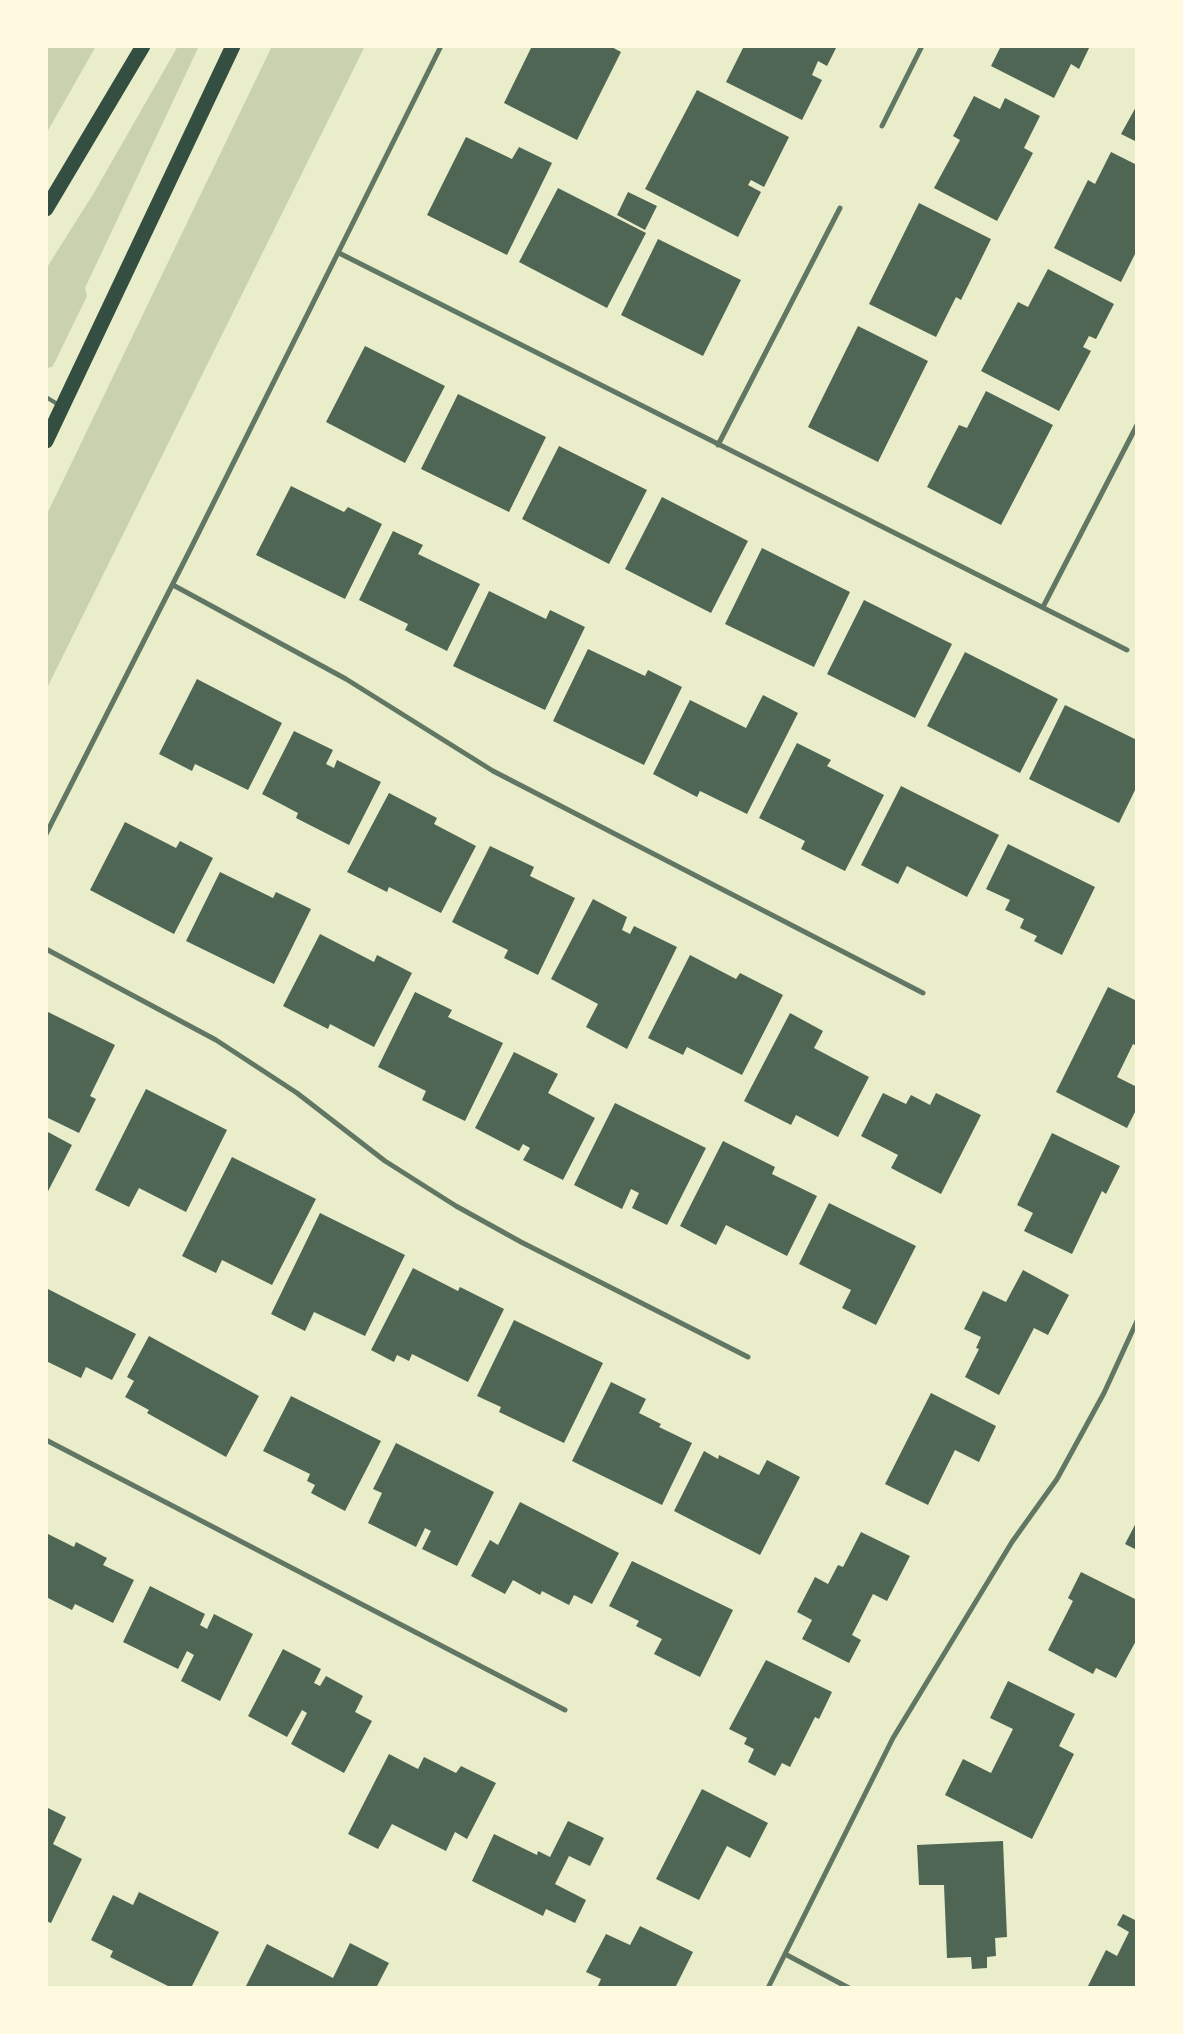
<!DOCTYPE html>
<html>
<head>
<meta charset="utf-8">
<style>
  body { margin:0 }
  #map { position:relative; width:1183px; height:2034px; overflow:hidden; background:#e9edc9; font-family:Figtree,sans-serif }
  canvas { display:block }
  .frame { position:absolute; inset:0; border:48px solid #fefae0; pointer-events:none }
</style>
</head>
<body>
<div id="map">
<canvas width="1183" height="2034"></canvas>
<div class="frame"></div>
</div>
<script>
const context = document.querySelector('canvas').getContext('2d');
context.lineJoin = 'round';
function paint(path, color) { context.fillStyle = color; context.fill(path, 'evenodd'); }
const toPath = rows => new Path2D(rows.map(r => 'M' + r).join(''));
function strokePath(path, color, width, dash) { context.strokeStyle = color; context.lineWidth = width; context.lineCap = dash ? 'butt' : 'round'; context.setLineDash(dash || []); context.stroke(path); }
const green = toPath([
  [46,46,96,46,46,134],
  [178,46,199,46,85,288,87,296,53,366,46,369,46,269,95,191],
  [272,46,365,46,46,690,46,516]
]);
const building = toPath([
  [532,46,610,46,621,52,577,140,504,103],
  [744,46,837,46,827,66,818,61,812,75,822,80,802,120,726,82],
  [1001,46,1090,46,1079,69,1071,64,1054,98,991,66],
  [697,90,789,137,764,187,751,180,748,185,761,192,738,237,645,189],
  [974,96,1000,109,1005,98,1040,116,1024,148,1033,153,997,221,934,188,960,140,953,136],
  [1137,105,1137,142,1121,134],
  [466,137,512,159,519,147,552,163,507,255,427,215],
  [1111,152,1137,165,1137,250,1121,282,1054,248,1088,180,1095,184],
  [558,188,646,233,607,308,519,262],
  [628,192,657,206,645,230,617,215],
  [919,203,991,239,961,300,956,297,936,337,869,304],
  [658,239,741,280,703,356,621,315],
  [1048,269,1114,304,1096,339,1089,336,1083,347,1091,351,1059,411,981,371,1018,302,1028,307],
  [858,326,928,361,878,462,808,427],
  [365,346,445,386,405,463,326,422],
  [986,391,1053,425,1001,525,927,487,959,425,967,428],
  [458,394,546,437,509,512,421,469],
  [559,446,647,490,609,564,522,519],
  [291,486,344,512,348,507,382,524,345,599,256,555],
  [662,497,748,541,711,613,625,569],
  [393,531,423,545,418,554,480,584,447,651,405,630,408,624,359,600],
  [762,548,850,592,814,667,725,624],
  [489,591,546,619,550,610,585,627,545,710,453,666],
  [864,600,952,644,915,718,827,674],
  [588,649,645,676,648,670,682,687,644,765,553,721],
  [965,652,1058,699,1020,773,927,726],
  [197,679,282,723,248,790,195,764,192,771,159,754],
  [763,695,798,713,747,814,700,791,697,797,653,774,690,700,746,728],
  [1065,705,1137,740,1137,786,1119,823,1029,779],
  [294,731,333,750,326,764,334,768,337,760,381,782,349,845,296,818,298,813,262,794],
  [797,743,831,760,827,766,884,795,845,871,801,849,805,841,759,818],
  [901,786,999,835,967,897,907,866,898,884,861,865],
  [389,793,437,818,434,824,476,846,441,913,389,887,387,892,347,872],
  [125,822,176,848,180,841,213,858,174,934,90,890],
  [1008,844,1095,887,1062,955,1034,941,1037,936,1020,928,1024,919,1005,910,1010,900,986,889],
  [490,846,534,867,530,876,575,898,538,975,504,958,508,950,452,922],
  [220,872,273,898,276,892,311,909,274,984,186,941],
  [593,899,627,917,622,930,630,934,634,926,677,947,627,1049,586,1027,598,1004,551,979],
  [320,934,374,962,377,955,412,973,374,1047,330,1024,328,1029,283,1006],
  [690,955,736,979,740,973,783,995,742,1075,687,1047,683,1055,648,1038],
  [1108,987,1137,1001,1137,1046,1133,1044,1117,1077,1137,1087,1137,1108,1127,1128,1056,1092],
  [415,992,452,1010,448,1017,503,1043,465,1121,422,1100,426,1091,378,1067],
  [46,1011,115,1045,90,1096,96,1099,79,1133,46,1117],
  [790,1013,823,1031,814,1048,869,1077,838,1137,796,1115,791,1125,744,1101],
  [514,1052,558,1074,548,1093,595,1118,563,1180,523,1160,530,1148,523,1144,519,1151,475,1128],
  [146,1089,227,1130,186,1212,139,1188,129,1207,95,1190],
  [883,1093,906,1104,911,1095,930,1105,936,1093,981,1115,941,1194,891,1168,898,1155,861,1136],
  [615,1103,706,1148,667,1225,632,1208,639,1193,631,1189,622,1209,574,1185],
  [46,1131,72,1145,46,1195],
  [1052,1133,1120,1166,1106,1194,1102,1191,1072,1254,1024,1231,1033,1213,1017,1205],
  [723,1141,775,1167,772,1174,817,1196,787,1256,726,1225,716,1245,680,1226],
  [232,1157,316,1199,272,1285,222,1260,216,1273,182,1256],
  [829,1203,916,1246,876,1325,842,1308,851,1290,799,1264],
  [320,1213,405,1255,365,1336,314,1312,305,1331,271,1314],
  [413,1268,458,1291,460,1287,504,1309,468,1382,412,1354,409,1361,397,1355,394,1362,371,1350],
  [1023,1270,1069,1295,1048,1335,1034,1328,999,1395,965,1377,979,1349,976,1348,981,1337,964,1329,983,1291,1006,1302],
  [46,1288,136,1334,112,1380,86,1367,81,1378,46,1361],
  [514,1320,603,1363,564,1443,499,1412,501,1407,477,1396],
  [149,1336,259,1396,226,1457,147,1413,149,1410,125,1397,134,1381,127,1377],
  [611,1382,646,1399,639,1413,661,1424,659,1427,692,1443,662,1505,572,1461],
  [931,1393,996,1426,979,1462,955,1450,928,1505,885,1484],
  [291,1396,381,1441,345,1511,311,1493,315,1485,307,1481,310,1474,263,1451],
  [396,1443,494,1492,457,1566,422,1549,431,1531,425,1528,416,1547,368,1523,382,1493,373,1489],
  [704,1451,718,1459,719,1455,759,1475,767,1460,800,1477,760,1555,674,1511],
  [520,1502,619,1553,592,1604,574,1595,569,1605,542,1591,540,1595,513,1580,505,1594,471,1576,490,1540,498,1545],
  [1137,1521,1137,1550,1125,1544],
  [861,1532,910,1556,887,1601,873,1594,852,1635,861,1640,849,1663,802,1639,812,1620,797,1612,815,1577,828,1584,838,1565,843,1567],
  [46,1533,74,1547,76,1542,107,1558,103,1565,134,1580,113,1623,75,1604,72,1610,46,1597],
  [632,1561,733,1610,700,1677,654,1654,662,1639,636,1626,639,1621,609,1606],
  [1081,1572,1137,1600,1135,1630,1137,1639,1116,1678,1096,1668,1093,1674,1048,1650,1073,1601,1068,1598],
  [150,1586,205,1614,200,1625,207,1629,214,1614,253,1634,220,1701,181,1681,194,1655,187,1651,178,1669,123,1642],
  [283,1649,321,1669,314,1683,320,1686,326,1676,363,1696,355,1712,372,1721,344,1773,291,1744,307,1713,302,1710,287,1737,248,1716],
  [766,1660,832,1692,819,1719,815,1717,790,1767,782,1763,775,1776,748,1762,754,1749,744,1744,747,1738,729,1729],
  [1008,1681,1075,1714,1059,1746,1074,1754,1032,1839,945,1795,963,1759,991,1773,1013,1729,990,1718],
  [389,1754,418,1769,424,1757,456,1773,461,1766,496,1783,467,1839,455,1832,446,1851,392,1824,378,1849,348,1834],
  [702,1789,768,1823,750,1858,727,1846,699,1900,656,1879],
  [46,1807,66,1817,53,1844,82,1859,51,1923,46,1921],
  [568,1821,604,1838,590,1866,569,1856,555,1884,586,1900,575,1923,546,1909,543,1916,472,1881,494,1834,537,1855,538,1851,550,1857],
  [1003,1841,1007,1937,995,1938,996,1956,987,1957,987,1968,972,1969,971,1957,947,1958,944,1885,919,1885,917,1845],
  [139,1892,219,1932,191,1988,172,1988,110,1957,113,1951,91,1940,113,1895,133,1905],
  [1123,1914,1137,1921,1137,1988,1087,1988,1106,1950,1117,1956,1129,1932,1117,1925],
  [640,1926,693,1952,675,1988,597,1988,601,1979,586,1972,606,1934,630,1945],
  [350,1943,389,1963,376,1988,245,1988,267,1944,333,1978]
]);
const service = toPath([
  [46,397,59,405]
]);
const minor = toPath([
  [882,126,922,46],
  [339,253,1127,650],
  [718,445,840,208],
  [173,585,346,679,493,771,923,993],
  [1043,607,1137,425],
  [46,834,192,546,441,46],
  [46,949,216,1040,297,1093,385,1161,456,1206,521,1242,748,1357],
  [46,1440,565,1710],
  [785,1954,849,1988],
  [768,1988,893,1738,1012,1542,1057,1479,1104,1393,1137,1321]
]);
const motorway = toPath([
  [46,209,143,46],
  [46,441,233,46]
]);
paint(green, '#cad2ad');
paint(building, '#4f6655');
strokePath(service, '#617663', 4);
strokePath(minor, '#617663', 5);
strokePath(motorway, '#344e41', 15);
</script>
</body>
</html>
